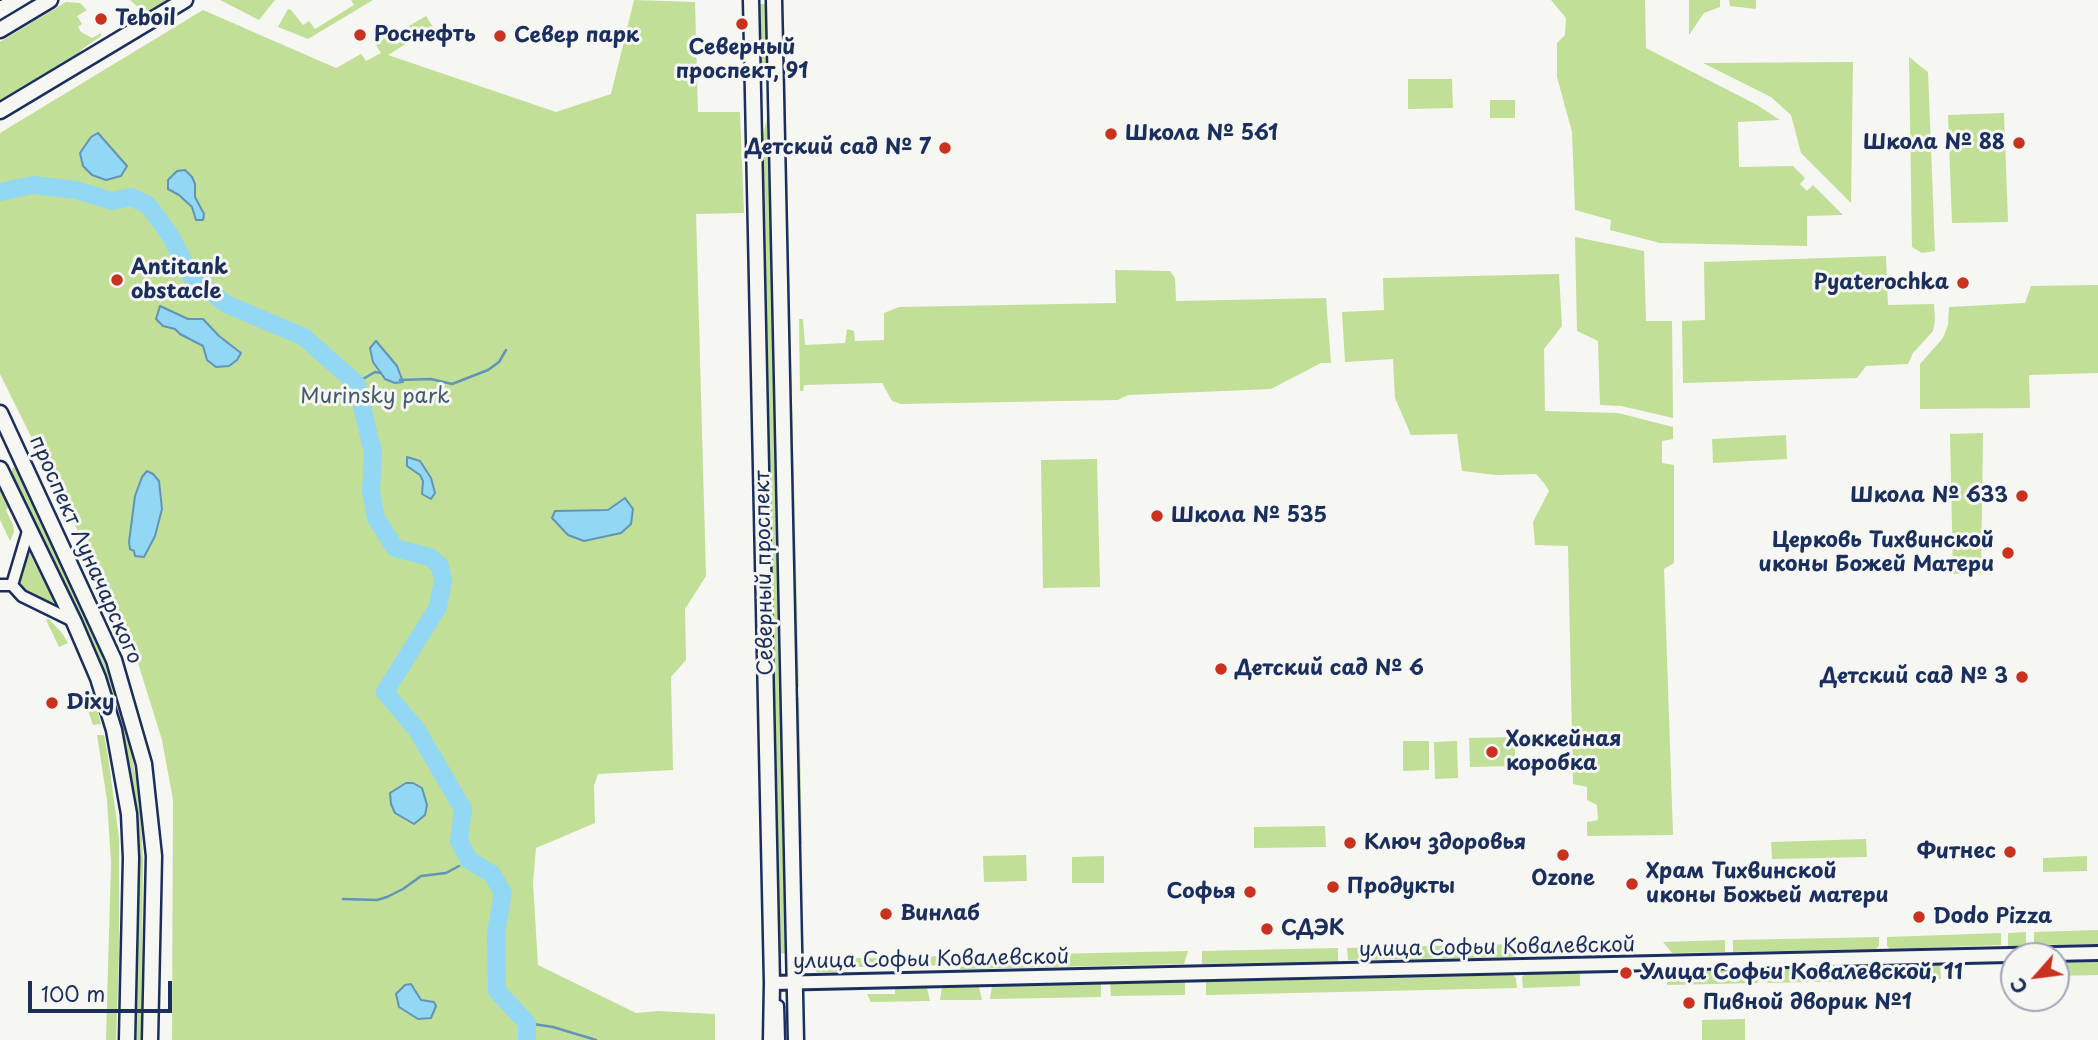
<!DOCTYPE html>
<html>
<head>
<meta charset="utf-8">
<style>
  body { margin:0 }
  #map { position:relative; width:2098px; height:1040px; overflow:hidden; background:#f6f6f2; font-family:"Playpen Sans",sans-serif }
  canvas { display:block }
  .north { position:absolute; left:2000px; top:942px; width:70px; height:70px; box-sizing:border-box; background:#f6f6f2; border:2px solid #9ea6b7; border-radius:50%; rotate:242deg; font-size:19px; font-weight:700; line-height:28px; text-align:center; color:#1b2f5e }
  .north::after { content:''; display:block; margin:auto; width:24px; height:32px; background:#c8321e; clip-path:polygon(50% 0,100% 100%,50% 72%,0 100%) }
  .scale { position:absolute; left:28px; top:981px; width:144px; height:32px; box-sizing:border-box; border:4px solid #1b2f5e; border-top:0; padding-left:9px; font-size:21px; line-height:24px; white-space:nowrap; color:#1b2f5e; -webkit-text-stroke:5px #f6f6f2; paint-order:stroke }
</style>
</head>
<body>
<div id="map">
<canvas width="2098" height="1040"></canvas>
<div class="north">С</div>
<div class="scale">100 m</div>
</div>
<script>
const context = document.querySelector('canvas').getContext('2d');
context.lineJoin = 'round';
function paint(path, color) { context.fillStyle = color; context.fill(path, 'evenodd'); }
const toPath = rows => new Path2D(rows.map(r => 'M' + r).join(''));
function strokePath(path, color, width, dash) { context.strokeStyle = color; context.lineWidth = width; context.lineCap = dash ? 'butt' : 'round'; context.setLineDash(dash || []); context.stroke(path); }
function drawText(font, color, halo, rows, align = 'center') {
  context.font = font + ' "Playpen Sans",sans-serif'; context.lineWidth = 6; context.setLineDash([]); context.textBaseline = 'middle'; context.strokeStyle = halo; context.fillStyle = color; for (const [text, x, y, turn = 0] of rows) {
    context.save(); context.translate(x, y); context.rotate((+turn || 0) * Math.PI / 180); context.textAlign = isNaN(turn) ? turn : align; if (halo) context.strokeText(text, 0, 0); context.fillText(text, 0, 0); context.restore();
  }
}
const green = toPath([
  [130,0,171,0,151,12,139,8],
  [220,0,275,0,259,20],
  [351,0,373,0,308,39,278,27,288,9,291,10,303,25,309,21,315,29,354,5],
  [634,0,695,2,698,112,740,112,744,213,696,214,706,576,685,609,686,660,671,677,673,770,598,774,594,786,595,823,536,848,533,883,538,965,636,1013,658,1011,715,1014,715,1040,172,1040,173,800,162,740,129,634,0,374,0,133,203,10,336,68,361,54,366,61,381,53,376,45,386,37,391,36,397,44,413,34,409,26,426,16,433,27,388,55,556,112,611,94],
  [1551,0,1645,0,1646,48,1757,105,1780,120,1738,122,1739,167,1793,166,1805,178,1800,184,1807,191,1813,185,1843,215,1807,216,1807,246,1660,243,1610,230,1611,220,1575,210,1572,132,1557,77,1557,43,1565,35,1566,18],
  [1689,0,1722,0,1720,0,1720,7,1704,13,1689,35],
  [1729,0,1756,0,1756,9,1730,6],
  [66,2,80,3,87,10,77,16,82,24,78,27,81,32,92,38,101,33,101,36,81,50,76,57,0,101,0,42],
  [758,4,767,4,768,57,761,86],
  [781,21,784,21,790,310,788,310],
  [1909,57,1928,72,1935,251,1922,253,1912,247],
  [1853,62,1851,203,1801,153,1791,115,1771,97,1703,63],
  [1408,79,1452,79,1453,108,1408,109],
  [1490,100,1515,100,1515,118,1490,118],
  [2004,113,2008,222,1952,223,1948,115],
  [768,114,788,953,779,954,761,144],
  [1575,237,1644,251,1646,321,1672,321,1673,418,1621,406,1600,405,1598,341,1577,331],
  [1886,256,1888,305,1934,304,1935,320,1933,331,1913,353,1908,364,1866,366,1857,378,1683,383,1682,321,1705,320,1704,262],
  [1115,270,1170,271,1175,278,1176,301,1326,298,1331,363,1321,363,1271,389,1128,395,1118,400,901,404,892,401,882,383,804,385,803,391,800,391,799,319,803,319,805,345,845,343,847,329,854,331,855,341,884,340,884,313,899,307,1116,303],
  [1559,274,1562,326,1544,349,1545,411,1618,413,1673,427,1673,439,1662,441,1662,463,1674,465,1674,563,1664,569,1673,835,1587,836,1587,822,1598,820,1597,805,1587,800,1587,787,1573,784,1568,546,1535,545,1533,522,1549,491,1544,483,1536,474,1496,475,1462,471,1457,434,1411,435,1395,398,1393,359,1345,362,1342,312,1384,310,1383,278],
  [2098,285,2098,373,2029,375,2030,408,1920,409,1920,364,1943,338,1948,325,1949,307,2025,303,2031,286],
  [788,317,790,317,792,391,790,391],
  [790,403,792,403,799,687,796,687],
  [1983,433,1981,573,1953,574,1950,434],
  [1786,435,1787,459,1713,463,1712,439],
  [1097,459,1100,587,1043,588,1041,460],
  [13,467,16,469,94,633,114,689,131,751,140,800,143,860,141,1040,134,1040,137,860,131,781,125,752,110,690,98,654,11,474],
  [0,486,10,505,6,510,13,525,14,532,10,541,0,520],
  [29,552,54,601,52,603,24,590,19,583,26,553],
  [49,619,62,633,68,643,59,647,46,620],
  [92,690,101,724,93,725,82,693],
  [796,697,799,697,802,844,799,844],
  [97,735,104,735,108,756,119,838,119,956,116,1040,106,1040,111,863,107,800],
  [1515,737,1515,766,1470,767,1469,738],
  [1403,741,1429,741,1429,770,1403,771],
  [1457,741,1458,778,1435,779,1434,742],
  [1325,826,1326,847,1254,848,1254,827],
  [1866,839,1867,857,1772,859,1771,842],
  [1026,855,1027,881,984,882,983,856],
  [1104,856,1104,883,1072,883,1072,857],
  [2087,856,2087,871,2043,872,2043,858],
  [2098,930,2098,944,2034,945,2034,932],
  [2026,932,2026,946,2008,946,2008,933],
  [2001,933,2001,945,1890,949,1887,946,1887,937],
  [1879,937,1879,946,1876,949,1733,952,1733,940],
  [1725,940,1725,952,1672,953,1663,942],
  [1574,943,1574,949,1521,951,1521,945],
  [1516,944,1517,957,1348,960,1347,948],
  [1338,948,1338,961,1202,964,1202,951],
  [1188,951,1184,964,960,969,960,956],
  [947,956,947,965,916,966,915,963,905,963,905,966,900,966,899,957],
  [844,958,844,972,816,972,813,966,813,959],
  [847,958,892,958,892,967,848,967],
  [2098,962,2098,975,2056,976,2056,963],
  [1940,965,1941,979,1767,983,1766,969],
  [1758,970,1758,983,1667,985,1667,972],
  [1525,974,1580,974,1580,986,1523,988,1522,977],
  [1513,975,1516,978,1517,988,1206,995,1206,982],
  [1185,982,1185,995,1111,996,1110,984],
  [1101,984,1101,997,990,999,992,986],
  [942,987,979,987,982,1000,940,1000],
  [895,988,927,988,930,1001,871,1002,867,994,895,994],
  [1745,1019,1745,1040,1702,1040,1702,1020]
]);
const water = toPath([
  [98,133,127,166,121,176,106,180,92,175,83,166,80,153,91,137,98,133],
  [185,170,192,177,195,184,195,197,204,214,203,220,196,220,192,207,179,195,168,189,168,180,177,171,185,170],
  [160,306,188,319,203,319,219,336,241,353,237,360,229,366,216,367,207,360,203,346,180,334,175,329,163,326,156,319,160,306],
  [376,341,397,366,403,382,395,383,385,379,373,362,370,348,376,341],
  [407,457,420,461,431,478,435,493,431,499,422,494,423,481,420,475,407,466,407,457],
  [147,471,153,474,159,481,162,509,155,536,144,557,135,556,134,551,130,549,129,542,135,496,142,477,147,471],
  [625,498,633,509,631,524,621,533,584,541,568,535,552,518,555,511,608,510,625,498],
  [406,783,413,783,422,788,427,805,425,815,414,824,395,813,391,804,390,793,406,783],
  [411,984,421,1000,434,1002,436,1006,431,1018,418,1019,399,1007,396,994,405,985,411,984]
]);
const stream = toPath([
  [400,380,431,379,452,384,488,370,499,362,506,350],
  [356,383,375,372,381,373],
  [463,864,469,860],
  [343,899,377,900,387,897,403,889,421,876,446,873,459,866],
  [527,1023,553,1027,596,1040]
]);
const river = toPath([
  [0,192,33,185,76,190,112,201,131,197,148,205,170,235,191,276,226,304,304,337,356,383,373,452,371,491,376,518,395,548,430,557,440,566,443,581,438,607,385,692,417,730,463,809,459,841,469,860,492,874,503,893,496,933,497,991,527,1023,527,1040]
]);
const minor = toPath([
  [0,585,12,585,22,596,73,621],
  [12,585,29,528],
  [778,1006,779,1040]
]);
const tertiary = toPath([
  [772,983,2098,953]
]);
const secondary = toPath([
  [751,0,772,983,771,1040],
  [774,0,796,1040],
  [0,413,114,660,144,764,154,856,150,1040],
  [0,469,74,622,98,678,114,730,129,814,131,858,127,1040]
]);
const primary = toPath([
  [0,30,50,0],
  [0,111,185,0]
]);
const tram = toPath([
  [0,0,1,0]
]);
const markers = [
  [101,19,7,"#c8321e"],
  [742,24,7,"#c8321e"],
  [360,35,7,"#c8321e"],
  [500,36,7,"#c8321e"],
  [1111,134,7,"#c8321e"],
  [2019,143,7,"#c8321e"],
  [945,148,7,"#c8321e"],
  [117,280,7,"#c8321e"],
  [1963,283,7,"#c8321e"],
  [2022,496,7,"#c8321e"],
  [1157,516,7,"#c8321e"],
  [2008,553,7,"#c8321e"],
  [1221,669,7,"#c8321e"],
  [2022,677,7,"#c8321e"],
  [52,703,7,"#c8321e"],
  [1492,752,7,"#c8321e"],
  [1350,843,7,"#c8321e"],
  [2010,852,7,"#c8321e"],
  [1563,855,7,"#c8321e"],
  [1632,884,7,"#c8321e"],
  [1333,887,7,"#c8321e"],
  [1250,892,7,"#c8321e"],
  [886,914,7,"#c8321e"],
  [1919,917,7,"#c8321e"],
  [1267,929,7,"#c8321e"],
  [1626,973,7,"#c8321e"],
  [1689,1003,7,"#c8321e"]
];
const poiNames = [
  ["Teboil",115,19],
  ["Роснефть",374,35],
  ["Север парк",514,36],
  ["Северный",742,48,"center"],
  ["проспект, 91",742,72,"center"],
  ["Школа № 561",1125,134],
  ["Школа № 88",2005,143,"right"],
  ["Детский сад № 7",931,148,"right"],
  ["Antitank",131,268],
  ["obstacle",131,292],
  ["Pyaterochka",1949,283,"right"],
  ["Школа № 633",2008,496,"right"],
  ["Школа № 535",1171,516],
  ["Церковь Тихвинской",1994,541,"right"],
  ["иконы Божей Матери",1994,565,"right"],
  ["Детский сад № 6",1235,669],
  ["Детский сад № 3",2008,677,"right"],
  ["Dixy",66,703],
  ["Хоккейная",1506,740],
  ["коробка",1506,764],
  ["Ключ здоровья",1364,843],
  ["Фитнес",1996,852,"right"],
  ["Храм Тихвинской",1646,872],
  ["иконы Божьей матери",1646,896],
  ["Ozone",1563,879,"center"],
  ["Продукты",1347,887],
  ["Софья",1236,892,"right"],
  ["Винлаб",900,914],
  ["Dodo Pizza",1933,917],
  ["СДЭК",1281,929],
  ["Улица Софьи Ковалевской, 11",1640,973],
  ["Пивной дворик №1",1703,1003]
];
const parkNames = [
  ["Murinsky park",375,397]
];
const streetNames = [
  ["проспект Луначарского",85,550,66],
  ["Северный проспект",765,573,-91],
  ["улица Софьи Ковалевской",1497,948,-1],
  ["улица Софьи Ковалевской",931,960,-1]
];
paint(green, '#c1df97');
paint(water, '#92d7f4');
strokePath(water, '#6294b8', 2);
strokePath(stream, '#6294b8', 2.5);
strokePath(river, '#92d7f4', 18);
strokePath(minor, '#1b2f5e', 15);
strokePath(tertiary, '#1b2f5e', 18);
strokePath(secondary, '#1b2f5e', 19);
strokePath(primary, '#1b2f5e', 19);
strokePath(minor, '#f6f6f2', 10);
strokePath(tertiary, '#f6f6f2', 12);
strokePath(secondary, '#f6f6f2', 14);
strokePath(primary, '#f6f6f2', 14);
strokePath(tram, '#1b2f5e', 2);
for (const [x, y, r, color] of markers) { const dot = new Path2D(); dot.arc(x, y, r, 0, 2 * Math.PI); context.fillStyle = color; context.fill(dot); strokePath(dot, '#f6f6f2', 2.5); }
drawText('bold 21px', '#1b2f5e', '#f6f6f2', poiNames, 'left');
drawText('21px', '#445b6c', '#f6f6f2', parkNames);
drawText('21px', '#1b2f5e', '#f6f6f2', streetNames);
</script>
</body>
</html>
